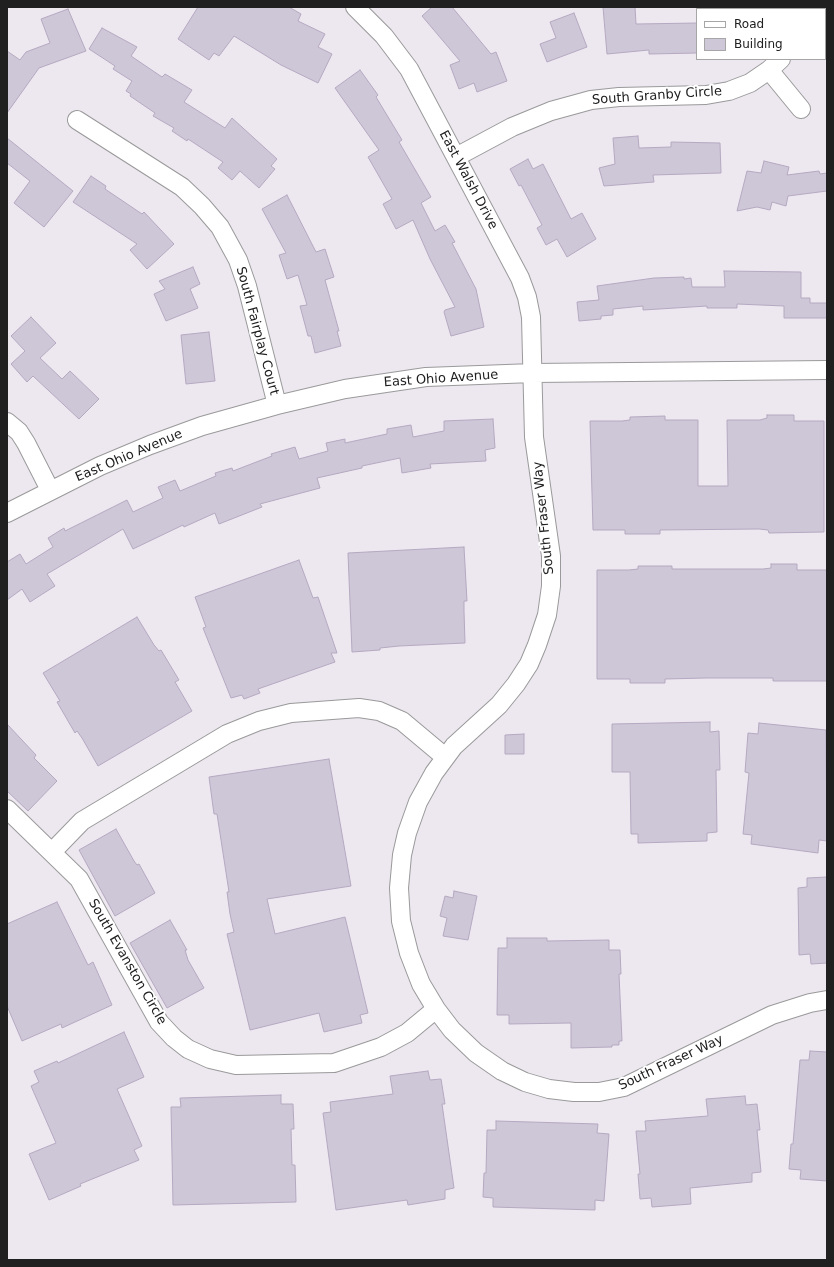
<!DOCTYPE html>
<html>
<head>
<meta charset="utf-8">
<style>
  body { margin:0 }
  #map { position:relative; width:834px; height:1267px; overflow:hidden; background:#ede7f0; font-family:"DejaVu Sans",sans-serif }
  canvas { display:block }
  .frame { position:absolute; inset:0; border:8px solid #202020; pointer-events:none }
  .legend { position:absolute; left:696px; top:8px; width:130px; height:52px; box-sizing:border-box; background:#fff; border:1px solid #a6a6a6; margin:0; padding:5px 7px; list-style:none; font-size:12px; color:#202020 }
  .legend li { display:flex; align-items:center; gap:8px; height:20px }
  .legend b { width:20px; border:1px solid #a6a6a6 }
</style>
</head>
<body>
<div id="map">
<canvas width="834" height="1267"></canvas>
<div class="frame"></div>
<ul class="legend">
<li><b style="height:5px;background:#fff"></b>Road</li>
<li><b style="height:11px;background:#cec7d7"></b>Building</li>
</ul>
</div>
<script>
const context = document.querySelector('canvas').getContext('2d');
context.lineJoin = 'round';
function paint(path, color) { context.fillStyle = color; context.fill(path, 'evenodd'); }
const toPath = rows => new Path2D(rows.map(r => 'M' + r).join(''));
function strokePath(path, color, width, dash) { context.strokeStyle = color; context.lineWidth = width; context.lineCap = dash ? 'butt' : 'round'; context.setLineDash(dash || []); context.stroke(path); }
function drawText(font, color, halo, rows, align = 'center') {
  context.font = font + ' "DejaVu Sans",sans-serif'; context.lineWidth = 4; context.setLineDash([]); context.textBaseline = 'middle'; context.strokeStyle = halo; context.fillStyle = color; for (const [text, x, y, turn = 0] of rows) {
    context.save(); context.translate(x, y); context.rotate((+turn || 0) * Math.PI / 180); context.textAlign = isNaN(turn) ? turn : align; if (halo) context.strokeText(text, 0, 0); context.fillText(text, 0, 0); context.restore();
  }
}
const building = toPath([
  [198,7,289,7,301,14,298,21,325,34,318,47,332,54,318,83,281,65,234,36,219,56,214,53,209,60,178,39,198,7],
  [432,7,452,7,491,54,496,52,507,81,477,92,474,83,459,89,450,65,460,61,422,16,432,7],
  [603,7,635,7,636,24,697,23,697,53,649,54,649,50,607,54,603,7],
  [68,9,86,51,39,68,7,113,7,51,20,60,26,52,50,43,41,19,68,9],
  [574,13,587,47,547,62,540,44,556,38,550,22,574,13],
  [102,28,137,47,131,56,162,77,165,74,192,90,184,102,225,128,232,118,277,159,271,166,275,169,259,188,240,171,232,180,218,168,223,162,188,139,187,141,172,131,174,128,153,116,155,113,130,96,131,94,126,91,132,81,113,69,115,66,89,49,102,28],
  [360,70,378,95,376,97,402,140,399,142,431,197,421,203,435,231,445,225,455,242,452,243,476,289,484,327,451,336,444,312,445,310,455,307,430,259,413,220,396,229,383,204,392,199,368,157,379,150,335,88,360,70],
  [638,136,639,148,671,147,671,142,720,143,721,173,653,175,654,182,604,186,599,168,615,164,613,138,638,136],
  [7,138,73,191,44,227,14,203,30,181,7,163,7,138],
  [528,159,533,169,543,164,571,219,582,213,596,239,567,257,557,239,546,245,537,228,542,225,521,185,519,186,510,169,528,159],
  [764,161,789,167,787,175,819,171,820,174,827,173,827,191,788,196,786,206,772,202,770,210,757,207,737,211,747,171,761,173,764,161],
  [91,176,106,186,105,189,142,214,144,212,174,244,147,269,130,250,137,244,73,202,91,176],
  [287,195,316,252,325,249,334,277,325,280,339,331,337,331,341,346,315,353,311,336,308,336,300,306,307,305,298,275,287,279,279,255,286,253,262,209,287,195],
  [193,267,200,284,190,289,198,308,166,321,154,294,165,289,159,281,193,267],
  [724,271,801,272,801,298,810,298,810,303,827,303,827,318,784,318,784,306,737,304,737,308,707,308,707,306,643,310,643,306,613,309,613,315,601,316,601,319,579,321,577,302,599,300,597,286,654,278,684,277,684,279,691,278,692,287,725,287,724,271],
  [31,317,56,343,40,358,62,379,70,371,99,399,79,419,33,376,27,382,11,364,25,351,11,336,31,317],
  [209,332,215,381,186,384,181,335,209,332],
  [767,415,794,415,794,421,824,421,824,532,769,533,768,530,759,529,660,530,660,534,625,534,625,530,593,530,590,421,622,421,630,420,630,417,665,416,665,420,698,420,698,486,728,486,727,420,760,420,767,418,767,415],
  [493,419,495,448,485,450,486,461,430,464,431,468,402,473,400,458,362,466,362,468,317,478,320,488,260,504,262,507,219,524,215,513,184,527,183,525,133,549,123,529,47,574,55,586,30,602,22,589,7,600,7,562,20,554,26,564,53,547,48,538,64,528,65,531,127,500,133,512,163,498,158,487,175,480,180,491,216,476,215,473,232,468,233,471,272,456,271,454,295,447,299,459,328,451,326,443,345,439,345,443,387,434,387,429,411,425,413,437,444,431,444,421,493,419],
  [464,547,467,601,464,601,464,611,465,643,399,646,380,648,380,650,352,652,348,553,464,547],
  [299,560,313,598,318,597,337,653,331,653,335,662,258,689,260,693,244,699,242,695,231,698,203,628,206,627,195,597,299,560],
  [771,564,797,564,797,570,827,570,827,681,773,681,773,678,706,678,665,679,665,683,630,683,630,679,597,679,597,570,629,570,638,569,638,566,672,566,672,569,763,569,771,568,771,564],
  [137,617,154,645,159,651,161,650,179,680,175,682,192,711,98,766,82,738,77,731,75,733,57,702,60,701,43,673,137,617],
  [710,722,710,732,719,731,720,770,716,770,717,832,707,833,707,841,638,843,638,834,631,834,630,772,612,772,612,724,710,722],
  [759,723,826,730,827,841,819,840,818,853,751,844,752,835,743,834,749,773,745,772,748,733,758,734,759,723],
  [7,724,36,755,34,758,57,781,28,811,7,791,7,724],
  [524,734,524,754,505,754,505,735,524,734],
  [329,759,351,886,267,899,275,934,345,917,368,1013,360,1015,362,1023,324,1032,319,1013,250,1030,227,934,234,932,230,914,227,892,229,892,217,814,214,814,209,777,329,759],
  [116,829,134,861,137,865,139,864,155,893,115,916,79,850,116,829],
  [827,877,827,963,811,964,810,954,799,955,798,888,807,887,807,878,827,877],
  [454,891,477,896,468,940,443,936,447,918,440,916,445,896,453,898,454,891],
  [57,902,88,965,93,962,112,1005,62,1028,61,1024,22,1041,7,1006,7,924,57,902],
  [170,920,187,950,185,950,188,960,204,988,167,1008,130,943,170,920],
  [507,938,547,938,547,941,609,940,609,950,620,950,621,974,619,974,622,1041,619,1041,619,1045,612,1045,612,1047,571,1048,571,1023,509,1024,509,1015,497,1015,498,948,507,948,507,938],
  [124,1032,144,1077,117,1089,142,1146,134,1150,139,1160,80,1184,81,1186,49,1200,29,1154,56,1143,31,1086,39,1082,34,1071,57,1061,58,1063,124,1032],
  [810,1051,827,1052,827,1181,800,1179,801,1170,789,1169,791,1144,793,1144,800,1060,809,1060,810,1051],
  [428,1071,430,1080,441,1079,445,1104,442,1104,454,1188,445,1190,445,1199,408,1205,407,1200,336,1210,323,1113,331,1112,330,1102,393,1094,390,1076,428,1071],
  [281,1095,281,1104,293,1104,294,1129,291,1129,292,1165,295,1165,296,1202,173,1205,171,1107,181,1107,180,1098,281,1095],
  [745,1096,746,1105,757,1104,760,1130,757,1130,761,1172,752,1173,752,1182,690,1188,691,1204,652,1207,651,1198,640,1199,638,1174,640,1174,636,1131,646,1131,645,1121,708,1116,706,1099,745,1096],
  [496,1121,598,1124,597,1133,609,1134,604,1201,595,1200,595,1210,493,1207,493,1198,483,1197,484,1173,486,1173,487,1130,496,1130,496,1121]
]);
const minor = toPath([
  [355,7,384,36,409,69,520,278,527,297,531,317,534,437,551,556,551,586,547,615,537,645,529,664,516,684,499,705,454,746,434,773,418,802,407,833,402,855,399,888,401,921,409,953,421,984,436,1009,452,1030,476,1053,502,1071,525,1082,549,1089,574,1092,599,1092,624,1087,772,1015,810,1003,827,1000],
  [806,9,807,7],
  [769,70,801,109],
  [77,120,182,187,202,206,220,227,238,260,247,286,277,405],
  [456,157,512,127,551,111,591,100,619,97,706,95,729,91,750,83,769,70,781,59],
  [7,422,19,432,26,443,50,490],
  [7,513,100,466,150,445,202,426,277,405,345,389,426,377,533,373,827,370],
  [7,809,79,879,159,1022,174,1038,188,1049,210,1059,236,1065,334,1063,381,1047,407,1033,436,1009],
  [52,852,82,821,227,734,259,721,291,713,359,708,379,711,402,721,445,757]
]);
const streetNames = [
  ["South Granby Circle",657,96,-4],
  ["East Walsh Drive",468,180,62],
  ["South Fairplay Court",257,331,75],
  ["East Ohio Avenue",441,379,-4],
  ["East Ohio Avenue",129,456,-23],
  ["South Fraser Way",544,518,-96],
  ["South Evanston Circle",127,962,60],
  ["South Fraser Way",671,1063,-25]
];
paint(building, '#cec7d7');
strokePath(building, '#b5a9c1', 1);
strokePath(minor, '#9a9a9a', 20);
strokePath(minor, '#fff', 18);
drawText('13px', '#202020', '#fff', streetNames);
</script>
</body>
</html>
